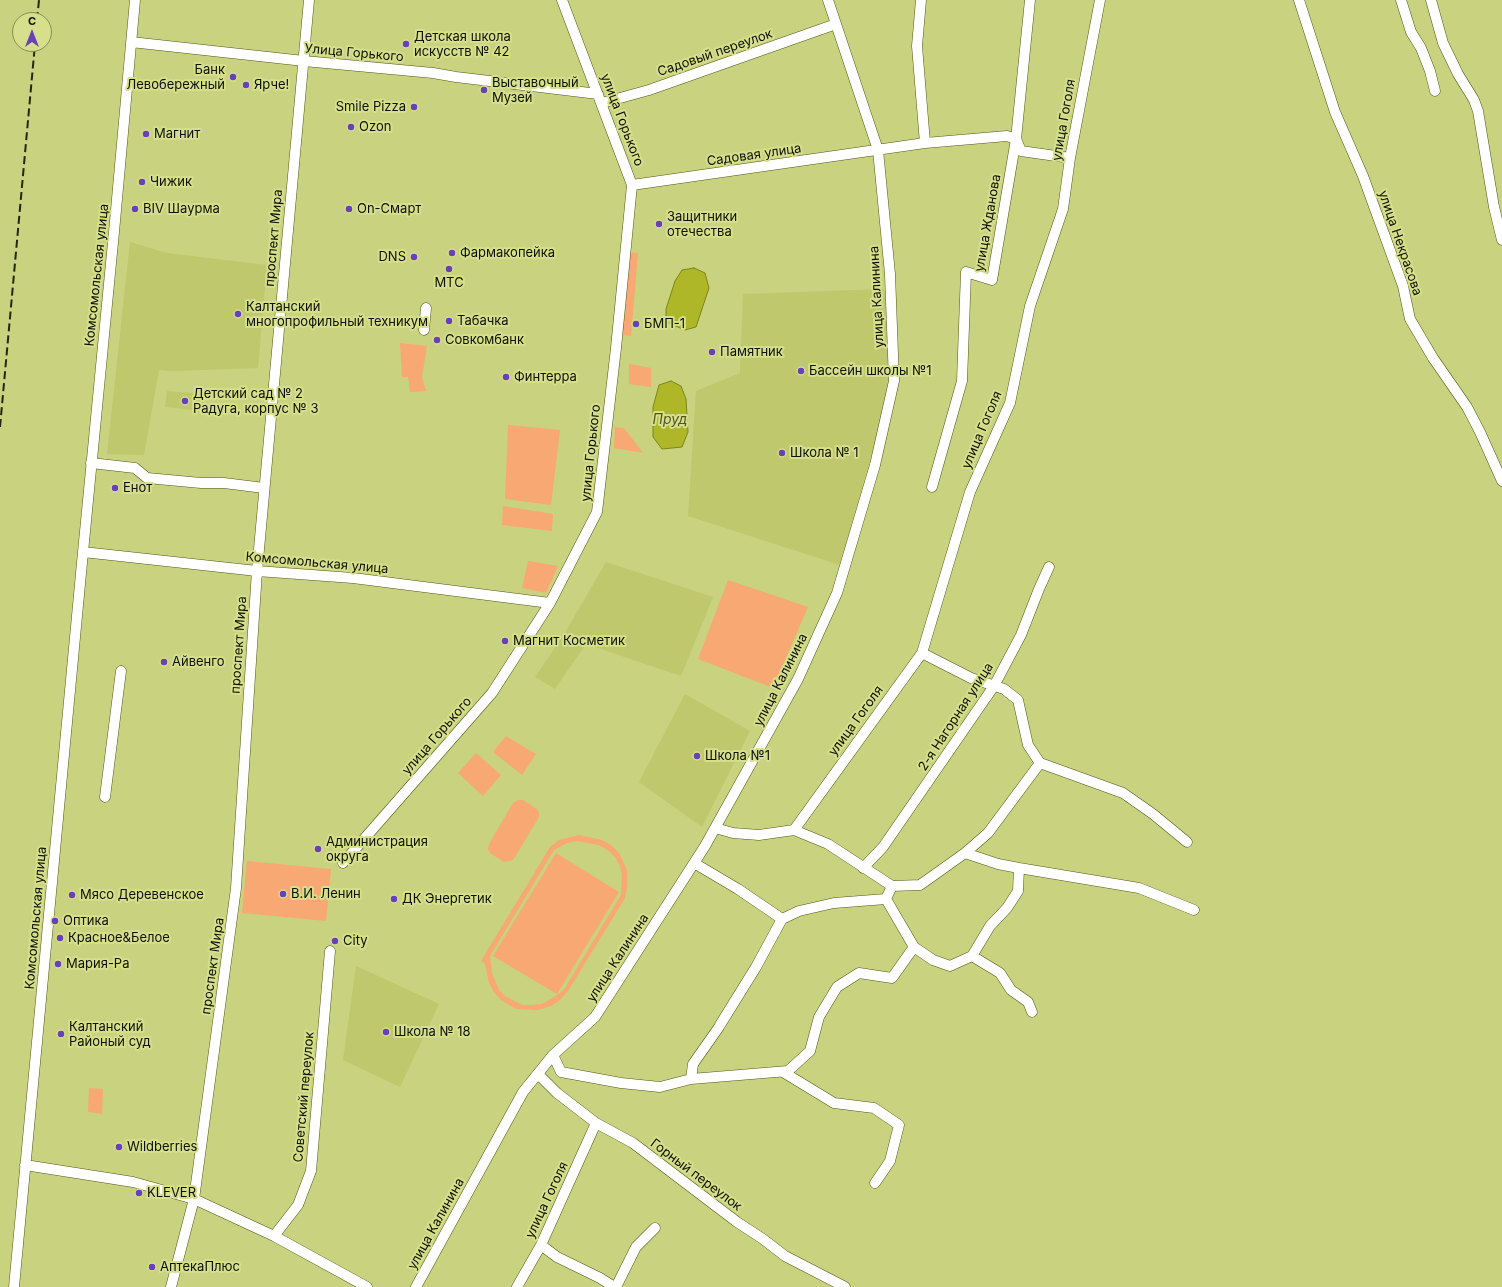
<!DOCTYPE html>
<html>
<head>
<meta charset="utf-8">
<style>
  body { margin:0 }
  #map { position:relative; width:1502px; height:1287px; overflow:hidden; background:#c9d27e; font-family:Inter,sans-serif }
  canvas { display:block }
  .north { position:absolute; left:12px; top:12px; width:40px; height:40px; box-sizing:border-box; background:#d6df8b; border:1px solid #868c53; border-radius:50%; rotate:0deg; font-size:11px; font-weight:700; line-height:16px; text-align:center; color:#0e1000 }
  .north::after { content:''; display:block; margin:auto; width:14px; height:18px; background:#6840b8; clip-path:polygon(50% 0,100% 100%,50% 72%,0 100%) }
</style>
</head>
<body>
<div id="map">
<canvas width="1502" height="1287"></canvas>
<div class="north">С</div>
</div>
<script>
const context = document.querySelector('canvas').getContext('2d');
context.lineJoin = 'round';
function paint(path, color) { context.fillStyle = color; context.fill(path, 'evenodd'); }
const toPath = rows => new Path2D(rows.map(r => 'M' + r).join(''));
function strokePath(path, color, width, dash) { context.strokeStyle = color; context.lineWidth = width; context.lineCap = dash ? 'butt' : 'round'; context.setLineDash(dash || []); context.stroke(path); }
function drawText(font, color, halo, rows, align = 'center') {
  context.font = font + ' Inter,sans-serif'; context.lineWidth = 4; context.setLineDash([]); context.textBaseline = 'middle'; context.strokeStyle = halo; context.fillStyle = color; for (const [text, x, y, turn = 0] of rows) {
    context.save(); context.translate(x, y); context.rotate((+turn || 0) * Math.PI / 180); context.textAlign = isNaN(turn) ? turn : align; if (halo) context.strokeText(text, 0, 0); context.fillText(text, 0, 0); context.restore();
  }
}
const built = toPath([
  [130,242,167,253,267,265,258,368,173,371,159,370,144,455,107,454],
  [884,289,890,390,840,565,688,516,696,391,740,373,743,294],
  [406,316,422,318,422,324,405,323],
  [167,391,204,394,202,411,165,407],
  [606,562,713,597,681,676,586,644,555,689,535,677,563,636],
  [685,694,750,731,702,827,639,782],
  [356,966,439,1004,400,1087,343,1060]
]);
const green = toPath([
  [628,252,638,253,631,336,622,335],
  [400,343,427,346,422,377,426,391,410,392,408,377,402,377],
  [629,364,651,368,651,387,629,384],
  [508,425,560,430,551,505,505,499],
  [615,427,624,428,643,453,614,448],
  [503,506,553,514,552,531,502,525],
  [528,561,558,566,546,593,522,588],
  [728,580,808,607,773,688,698,659],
  [506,736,536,754,522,775,493,752],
  [476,753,501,775,483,796,458,773],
  [518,800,523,800,537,809,539,813,539,817,513,860,504,862,490,853,488,849,489,844,513,803],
  [579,835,602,840,611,845,619,853,627,870,627,887,625,898,568,991,560,1000,551,1006,538,1010,516,1009,501,1000,494,992,489,983,485,964,481,961,550,847,559,840],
  [576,841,599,845,609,851,615,857,620,866,622,875,621,895,565,988,559,994,542,1004,531,1005,522,1005,505,996,499,990,492,973,490,956,554,850,567,843],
  [556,853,619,892,557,994,493,956],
  [247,861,331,869,326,921,242,913],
  [89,1088,103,1089,102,1114,88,1112]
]);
const water = toPath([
  [694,268,705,273,709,288,696,327,685,330,666,322,666,309,675,281,682,270,694,268],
  [671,381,681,386,686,399,688,432,682,447,662,449,653,437,653,407,659,385,671,381]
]);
const minor = toPath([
  [921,0,917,46,925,143],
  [1299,0,1335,112,1363,176,1403,286,1410,319,1433,358,1467,407,1480,432,1502,481],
  [1401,0,1411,32,1421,48,1430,71,1435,91],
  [1431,0,1443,43,1458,74,1474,100,1478,111,1494,207,1502,240],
  [131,42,304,61,433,73,456,77,598,94],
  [602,103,649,90,836,24],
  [632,185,925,143,1007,136,1016,139,1021,151,1070,158],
  [424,330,426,308],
  [91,463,135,468,147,478,201,483,224,483,264,488],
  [932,487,962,381,966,272,992,280,1016,139,1030,0],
  [83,552,257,571,353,578,550,603],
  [922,653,971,678,1004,689,1018,700,1028,745,1040,763,1123,793,1153,814,1187,842],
  [105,797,121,671],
  [715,828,733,833,759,835,794,830,828,844,892,886],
  [794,830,922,653,970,492,1010,403,1030,306,1063,209,1070,158,1100,0],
  [965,853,998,864,1019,868,1139,888,1194,910],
  [343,863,492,693,550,603,597,512,616,348,632,185,562,0],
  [694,863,738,889,782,919],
  [863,868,883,847,994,686,1021,635,1039,589,1049,567],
  [886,899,914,947,933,960,950,966,972,956,1000,973,1011,990,1028,1002,1032,1012],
  [782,919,799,911,834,903,886,899,892,886,920,885,965,853,988,833,1040,763],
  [972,956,990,926,1007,908,1018,891,1019,868],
  [720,1025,756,967,782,919],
  [553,1055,561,1072,621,1083,660,1087,691,1079,788,1071,810,1051,819,1017,837,987,859,973,892,978,914,947],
  [783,1072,834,1103,874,1108,899,1125,890,1161,875,1183],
  [538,1074,557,1093,596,1123,633,1143,737,1222,763,1239,785,1256,845,1287],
  [691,1079,693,1064,719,1027],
  [25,1165,133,1182,194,1199,274,1236,367,1287],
  [274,1236,298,1205,311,1171,330,951],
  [541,1245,557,1257,600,1278,614,1287],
  [14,1287,83,552,114,232,135,0],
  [171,1287,194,1199,236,888,257,571,309,0],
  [416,1287,523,1092,553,1055,595,1017,705,846,798,679,837,593,875,465,894,381,890,274,878,150,828,0],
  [517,1287,541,1245,596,1123],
  [616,1287,636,1247,655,1228]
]);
const rail = toPath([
  [37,20,39,0],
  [0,427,35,44]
]);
const markers = [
  [406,44,4,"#6840b8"],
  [233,77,4,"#6840b8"],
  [246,85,4,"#6840b8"],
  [484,90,4,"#6840b8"],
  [414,107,4,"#6840b8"],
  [351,127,4,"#6840b8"],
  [146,134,4,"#6840b8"],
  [142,182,4,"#6840b8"],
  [135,209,4,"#6840b8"],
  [349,209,4,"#6840b8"],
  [659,224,4,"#6840b8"],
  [452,253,4,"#6840b8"],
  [414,257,4,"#6840b8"],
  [449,269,4,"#6840b8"],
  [238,314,4,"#6840b8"],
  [449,321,4,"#6840b8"],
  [636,324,4,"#6840b8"],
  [437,340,4,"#6840b8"],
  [712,352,4,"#6840b8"],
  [801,371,4,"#6840b8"],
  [506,377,4,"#6840b8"],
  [185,401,4,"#6840b8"],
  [782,453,4,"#6840b8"],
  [115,488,4,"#6840b8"],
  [505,641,4,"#6840b8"],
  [164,662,4,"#6840b8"],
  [697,756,4,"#6840b8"],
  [318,849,4,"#6840b8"],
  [283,894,4,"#6840b8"],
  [72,895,4,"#6840b8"],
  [394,899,4,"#6840b8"],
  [55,921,4,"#6840b8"],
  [60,938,4,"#6840b8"],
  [335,941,4,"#6840b8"],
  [58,964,4,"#6840b8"],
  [386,1032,4,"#6840b8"],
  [61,1034,4,"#6840b8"],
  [119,1147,4,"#6840b8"],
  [139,1193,4,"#6840b8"],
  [152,1267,4,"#6840b8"]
];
const poiNames = [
  ["Детская школа",414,37],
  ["искусств № 42",414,52],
  ["Банк",225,70,"right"],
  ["Левобережный",225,85,"right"],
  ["Выставочный",492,83],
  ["Музей",492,98],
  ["Ярче!",254,85],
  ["Smile Pizza",406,107,"right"],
  ["Ozon",359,127],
  ["Магнит",154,134],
  ["Чижик",150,182],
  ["BIV Шаурма",143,209],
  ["On-Смарт",357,209],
  ["Защитники",667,217],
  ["отечества",667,232],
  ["Фармакопейка",460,253],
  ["DNS",406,257,"right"],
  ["МТС",449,283,"center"],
  ["Калтанский",246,307],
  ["многопрофильный техникум",246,322],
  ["Табачка",457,321],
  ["БМП-1",644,324],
  ["Совкомбанк",445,340],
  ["Памятник",720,352],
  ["Бассейн школы №1",809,371],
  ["Финтерра",514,377],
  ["Детский сад № 2",193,394],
  ["Радуга, корпус № 3",193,409],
  ["Школа № 1",790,453],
  ["Енот",123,488],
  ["Магнит Косметик",513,641],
  ["Айвенго",172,662],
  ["Школа №1",705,756],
  ["Администрация",326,842],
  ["округа",326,857],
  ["В.И. Ленин",291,894],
  ["Мясо Деревенское",80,895],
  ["ДК Энергетик",402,899],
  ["Оптика",63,921],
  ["Красное&Белое",68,938],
  ["City",343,941],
  ["Мария-Ра",66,964],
  ["Калтанский",69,1027],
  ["Районый суд",69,1042],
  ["Школа № 18",394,1032],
  ["Wildberries",127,1147],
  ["KLEVER",147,1193],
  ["АптекаПлюс",160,1267]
];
const streetNames = [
  ["Улица Горького",354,53,5],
  ["Садовый переулок",715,53,-19],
  ["улица Горького",622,120,69],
  ["улица Гоголя",1064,120,-80],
  ["Садовая улица",754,155,-8],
  ["улица Жданова",988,223,-80],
  ["проспект Мира",274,238,-85],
  ["улица Некрасова",1400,243,71],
  ["Комсомольская улица",97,275,-84],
  ["улица Калинина",877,297,-93],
  ["улица Гоголя",982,430,-67],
  ["улица Горького",591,453,-84],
  ["Комсомольская улица",317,563,5],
  ["проспект Мира",239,645,-86],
  ["улица Калинина",781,680,-63],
  ["2-я Нагорная улица",956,717,-57],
  ["улица Гоголя",856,721,-54],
  ["улица Горького",437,736,-49],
  ["Комсомольская улица",36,918,-85],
  ["улица Калинина",618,958,-57],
  ["проспект Мира",213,966,-82],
  ["Советский переулок",304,1097,-85],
  ["Горный переулок",696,1175,37],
  ["улица Гоголя",547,1200,-65],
  ["улица Калинина",436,1224,-61]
];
const waterNames = [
  ["Пруд",670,420]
];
paint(built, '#bfc86c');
paint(green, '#f7a873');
paint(water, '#adb727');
strokePath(water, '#7d851b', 1);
strokePath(minor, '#525715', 11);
strokePath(minor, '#fff', 10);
strokePath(rail, '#24270f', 2, [8, 4]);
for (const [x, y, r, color] of markers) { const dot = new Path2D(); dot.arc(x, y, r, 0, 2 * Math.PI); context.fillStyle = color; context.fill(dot); strokePath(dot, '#d6df8b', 1.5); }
drawText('13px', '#0e1000', '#d6df8b', poiNames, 'left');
drawText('13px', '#0e1000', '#d6df8b', streetNames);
drawText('italic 14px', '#505520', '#d6df8b', waterNames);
</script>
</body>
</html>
